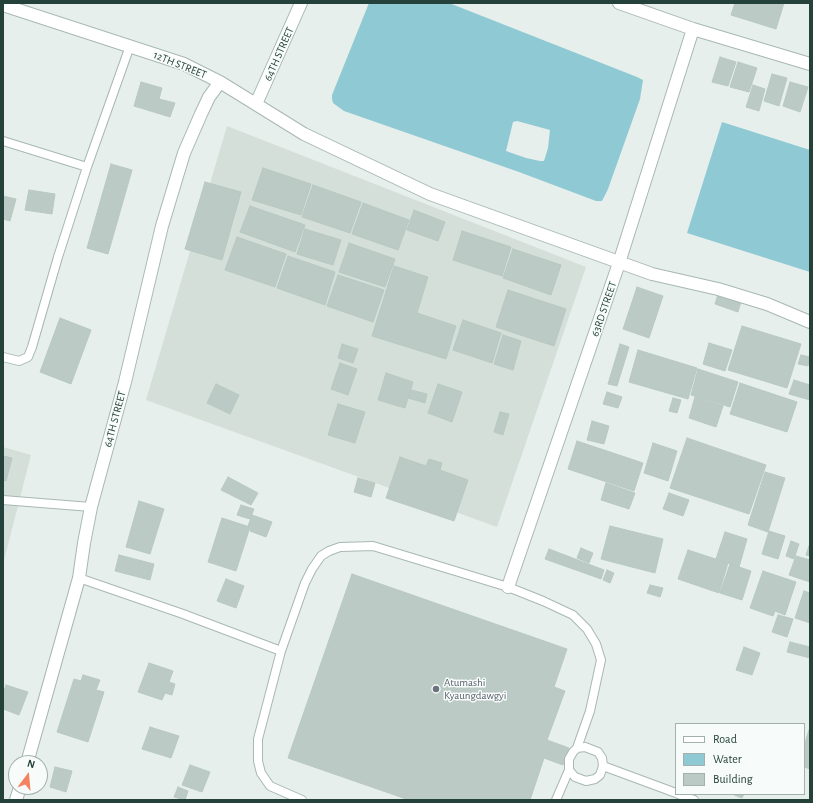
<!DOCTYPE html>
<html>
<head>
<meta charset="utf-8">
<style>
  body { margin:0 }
  #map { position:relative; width:813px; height:803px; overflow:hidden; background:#e6efeb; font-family:"Alegreya Sans",sans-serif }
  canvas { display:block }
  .frame { position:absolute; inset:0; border:4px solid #24423a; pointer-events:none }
  .legend { position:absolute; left:675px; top:723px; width:130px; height:72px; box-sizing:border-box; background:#f7fbf9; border:1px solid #a3b1ad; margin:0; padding:5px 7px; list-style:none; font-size:12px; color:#24423a }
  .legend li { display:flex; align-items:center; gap:8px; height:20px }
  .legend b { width:20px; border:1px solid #a3b1ad }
  .north { position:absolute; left:8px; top:755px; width:40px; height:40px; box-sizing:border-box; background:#f7fbf9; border:1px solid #a3b1ad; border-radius:50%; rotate:16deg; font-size:11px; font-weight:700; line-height:16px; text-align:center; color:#24423a }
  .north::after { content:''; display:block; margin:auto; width:14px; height:18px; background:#f4845f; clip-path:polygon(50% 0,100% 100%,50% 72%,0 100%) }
</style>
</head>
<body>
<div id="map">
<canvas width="813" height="803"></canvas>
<div class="frame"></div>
<ul class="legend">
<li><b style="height:5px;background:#fff"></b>Road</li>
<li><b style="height:11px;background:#8ec9d4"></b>Water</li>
<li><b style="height:11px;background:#bbcac4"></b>Building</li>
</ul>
<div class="north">N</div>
</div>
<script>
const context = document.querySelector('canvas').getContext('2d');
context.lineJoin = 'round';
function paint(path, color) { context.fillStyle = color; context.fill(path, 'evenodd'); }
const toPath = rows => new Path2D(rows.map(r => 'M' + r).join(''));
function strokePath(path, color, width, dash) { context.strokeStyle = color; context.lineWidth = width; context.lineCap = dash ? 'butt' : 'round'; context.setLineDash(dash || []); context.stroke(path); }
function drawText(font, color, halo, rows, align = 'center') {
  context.font = font + ' "Alegreya Sans",sans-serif'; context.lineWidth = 3; context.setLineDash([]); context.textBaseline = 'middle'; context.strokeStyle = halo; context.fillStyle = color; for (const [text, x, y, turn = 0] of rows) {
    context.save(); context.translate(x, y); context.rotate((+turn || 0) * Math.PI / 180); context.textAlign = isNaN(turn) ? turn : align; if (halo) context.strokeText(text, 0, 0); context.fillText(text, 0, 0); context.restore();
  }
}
const built = toPath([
  [227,126,586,267,497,527,146,400],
  [3,447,31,455,3,564]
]);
const water = toPath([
  [369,3,449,3,637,77,643,80,640,99,608,189,602,201,596,201,519,172,344,111,333,103,332,99,332,95],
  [517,121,550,130,548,148,544,161,540,161,526,158,506,151,513,122],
  [722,122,810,150,810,272,687,233]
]);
const building = toPath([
  [735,3,784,3,776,29,731,15,735,3],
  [720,57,736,62,728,86,712,82,720,57],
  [738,62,757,68,749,92,730,87,738,62],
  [772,74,787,78,779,106,764,101,772,74],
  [141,82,162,88,159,99,175,103,170,117,134,106,141,82],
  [790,82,808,87,800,112,783,106,790,82],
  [753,85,765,89,759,111,746,107,753,85],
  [111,164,132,170,108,254,87,248,111,164],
  [263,168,311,184,301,215,252,200,263,168],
  [205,182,241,192,222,260,185,249,205,182],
  [313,185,361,202,350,233,302,217,313,185],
  [29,190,55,194,52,214,25,210,29,190],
  [3,196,16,199,10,221,3,219,3,196],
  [363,203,409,220,398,250,352,234,363,203],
  [250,206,305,225,295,252,240,232,250,206],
  [414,210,445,222,438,241,407,230,414,210],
  [305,229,341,240,333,265,297,254,305,229],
  [462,231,511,247,502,276,453,260,462,231],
  [237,237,286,254,275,287,225,270,237,237],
  [349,243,395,259,385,287,339,272,349,243],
  [513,249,561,265,551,295,503,278,513,249],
  [288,256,335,272,325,305,277,288,288,256],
  [394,266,428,277,417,313,456,326,446,359,372,336,394,266],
  [338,275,384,290,373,322,327,306,338,275],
  [637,287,663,296,649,338,623,329,637,287],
  [508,290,566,309,554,346,496,327,508,290],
  [719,291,742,298,738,312,715,304,719,291],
  [60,318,91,330,71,384,40,372,60,318],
  [463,320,501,333,492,363,453,350,463,320],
  [742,326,801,344,787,388,728,370,742,326],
  [503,335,521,341,513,370,494,364,503,335],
  [709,343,732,350,725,371,703,364,709,343],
  [342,344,358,349,353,363,338,358,342,344],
  [620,344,629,347,617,386,608,384,620,344],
  [638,350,697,368,688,399,629,382,638,350],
  [801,355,810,357,808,366,798,364,801,355],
  [340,363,357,369,348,395,331,389,340,363],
  [698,369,738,382,730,407,691,395,698,369],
  [386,373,413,382,405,408,378,400,386,373],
  [794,380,810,385,810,400,789,394,794,380],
  [740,383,797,402,787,432,730,414,740,383],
  [216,384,239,395,230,414,207,403,216,384],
  [438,384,462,392,452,422,428,413,438,384],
  [411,390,427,394,425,403,408,398,411,390],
  [607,392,622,397,618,408,603,404,607,392],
  [695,397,723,406,716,427,689,418,695,397],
  [673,398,681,400,677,413,669,411,673,398],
  [338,404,365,412,355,443,328,435,338,404],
  [500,412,509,414,503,435,494,432,500,412],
  [592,421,609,426,604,444,587,440,592,421],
  [687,438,766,465,749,514,670,488,687,438],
  [577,441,643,463,634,491,568,469,577,441],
  [653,443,677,451,668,481,644,473,653,443],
  [3,456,12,458,6,481,3,480,3,456],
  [400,457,426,466,429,459,442,463,440,470,468,480,454,521,386,498,400,457],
  [765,472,785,478,768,532,748,525,765,472],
  [228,477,258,493,251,505,221,490,228,477],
  [358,478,375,483,371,497,354,492,358,478],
  [606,483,635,493,629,509,601,500,606,483],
  [669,493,689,500,683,516,663,509,669,493],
  [139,501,164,509,150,554,126,547,139,501],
  [241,505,254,509,250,519,237,515,241,505],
  [252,515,272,522,266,537,250,531,251,527,248,526,252,515],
  [222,518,250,527,236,571,208,562,222,518],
  [610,526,663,539,655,573,601,559,610,526],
  [769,531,785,536,778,559,762,554,769,531],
  [725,532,747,539,739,567,716,559,725,532],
  [791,541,799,544,794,559,786,556,791,541],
  [810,543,810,556,806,555,810,543],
  [581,548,593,553,589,563,577,558,581,548],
  [549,549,604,570,601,579,545,559,549,549],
  [688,550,728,563,719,593,678,579,688,550],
  [119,555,154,564,150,580,115,571,119,555],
  [796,556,810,560,810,582,789,575,796,556],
  [730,564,751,571,742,600,720,593,730,564],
  [607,570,614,573,610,583,603,580,607,570],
  [763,571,796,582,785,615,775,611,773,616,750,608,763,571],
  [352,574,567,649,554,687,565,691,547,740,569,748,563,765,544,758,530,800,409,800,288,758,352,574],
  [226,579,244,586,236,608,217,601,226,579],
  [650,585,663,588,660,597,647,593,650,585],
  [804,591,810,593,810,623,795,618,804,591],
  [778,615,793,619,787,637,772,632,778,615],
  [790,642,810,647,810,658,787,652,790,642],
  [744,647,760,653,752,675,736,670,744,647],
  [149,663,173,671,169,682,175,684,172,695,165,693,162,700,138,692,149,663],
  [83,675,100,680,96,690,104,692,88,742,57,732,74,679,81,681,83,675],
  [6,685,28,692,19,715,3,709,3,694,6,685],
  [150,727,179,736,171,758,142,749,150,727],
  [810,727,810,769,804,767,804,746,810,727],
  [190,765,210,772,202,792,182,785,190,765],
  [55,767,72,771,66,792,50,787,55,767],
  [178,787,188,791,185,800,174,797,178,787],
  [732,794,744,794,742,798,732,794]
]);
const service = toPath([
  [3,141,87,167,58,257,32,347,28,357,19,361,3,357],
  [87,167,130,46],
  [3,500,91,507],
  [79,578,183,614,281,651,305,583,312,569,321,556,329,551,340,547,373,546,508,587,543,601,573,615,587,629,596,644,601,660,590,711,577,748],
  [281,651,258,739,258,761,261,773,270,786,302,800],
  [585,747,598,752,602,758,603,766,600,775,595,779,586,781,575,777,569,770,569,759,573,752,577,748,585,747],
  [603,766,676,793],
  [678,794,694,800],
  [556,800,569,770]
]);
const minor = toPath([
  [619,3,693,29,810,64],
  [3,5,184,64,220,82,304,134,430,194,652,274,718,289,767,304,810,322],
  [256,104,301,3],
  [508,587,619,263,693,29],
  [27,763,79,578,84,543,91,507,125,382,162,226,184,153,201,114,209,97,220,82],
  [16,800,20,787]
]);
const markers = [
  [436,689,4,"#6b7280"]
];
const streetNames = [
  ["64TH STREET",279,54,-66],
  ["12TH STREET",180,65,22],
  ["63RD STREET",604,309,-71],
  ["64TH STREET",115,419,-75]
];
const worshipNames = [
  ["Atumashi",444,683],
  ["Kyaungdawgyi",444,696]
];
paint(built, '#d4dfda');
paint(water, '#8ec9d4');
paint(building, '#bbcac4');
strokePath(building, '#b8c9c2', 1);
strokePath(service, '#a8b8b2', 10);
strokePath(minor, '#a8b8b2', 14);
strokePath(service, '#fff', 8);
strokePath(minor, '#fff', 12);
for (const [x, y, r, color] of markers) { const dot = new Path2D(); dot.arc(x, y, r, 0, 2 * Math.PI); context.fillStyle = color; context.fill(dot); strokePath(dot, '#f7fbf9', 1.5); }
drawText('11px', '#24423a', '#f7fbf9', streetNames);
drawText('11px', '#5b616d', '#f7fbf9', worshipNames, 'left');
</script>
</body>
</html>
